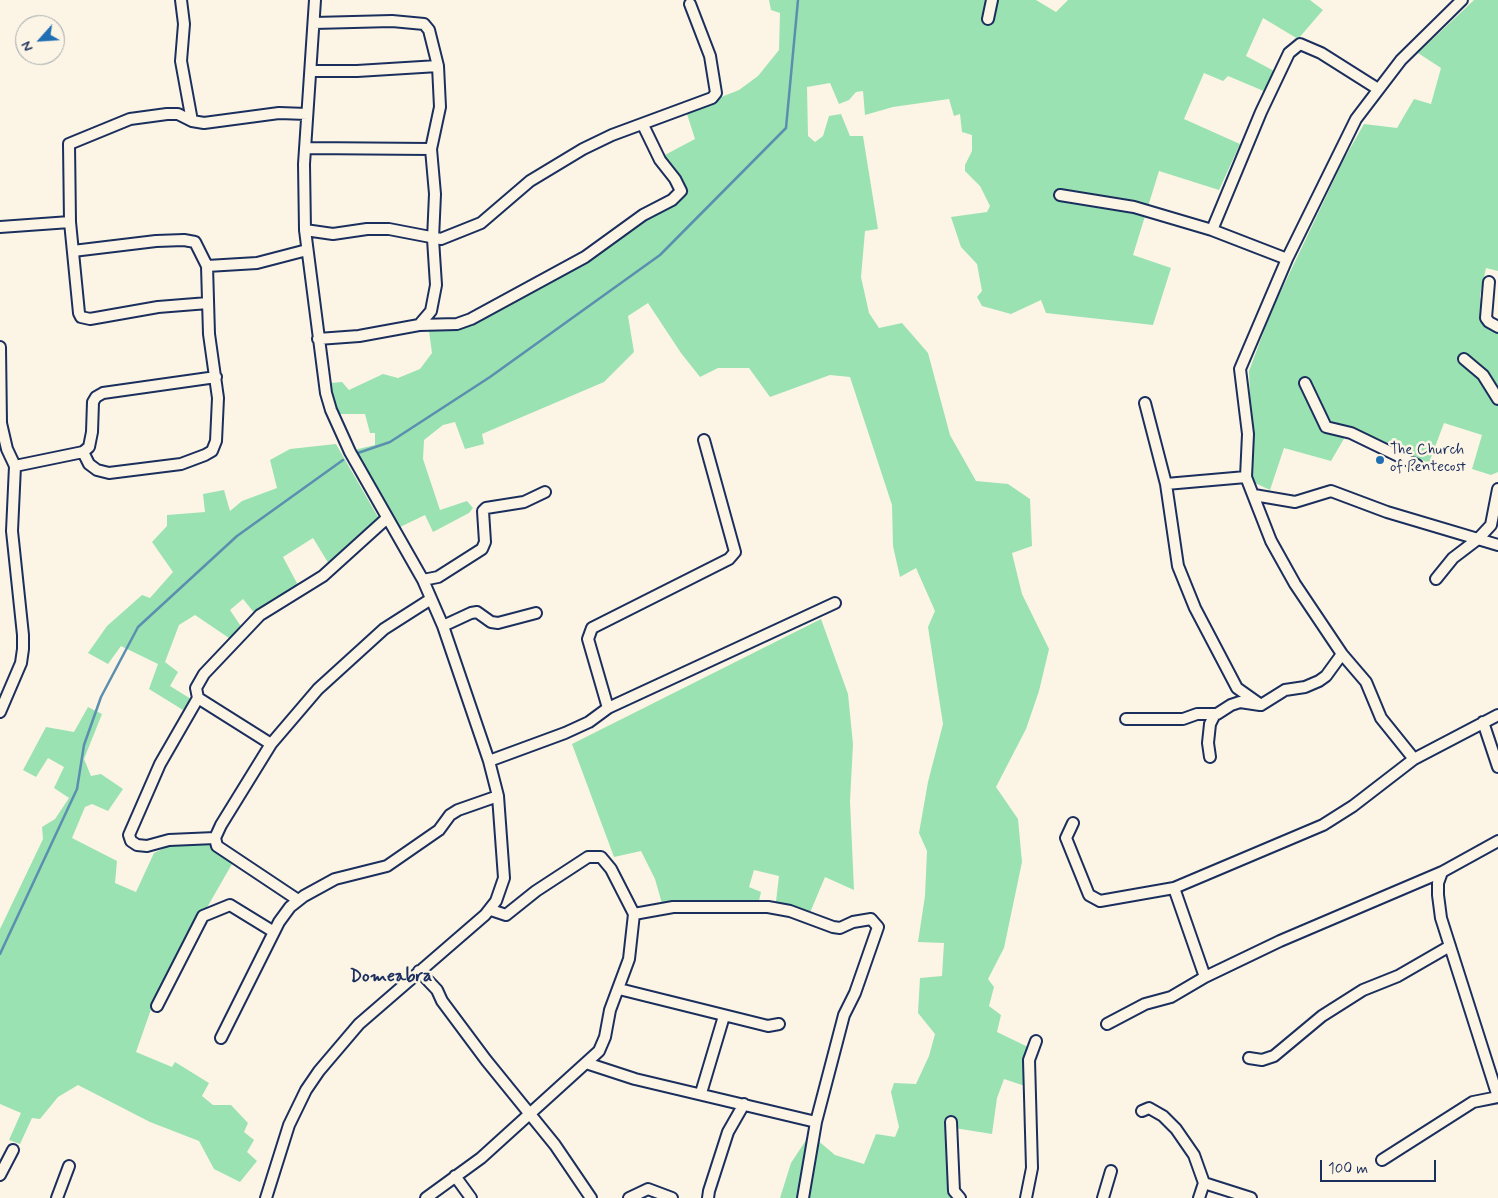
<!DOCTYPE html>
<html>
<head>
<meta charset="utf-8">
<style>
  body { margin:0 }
  #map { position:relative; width:1498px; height:1198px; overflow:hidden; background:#fcf5e5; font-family:Mynerve,sans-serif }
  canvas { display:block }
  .north { position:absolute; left:15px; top:15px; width:50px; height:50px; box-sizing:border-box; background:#fcf5e5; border:1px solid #a2a6af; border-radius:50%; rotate:244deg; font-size:14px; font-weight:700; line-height:20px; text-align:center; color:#1b2f5e }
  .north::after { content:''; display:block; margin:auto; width:18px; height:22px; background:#1f6fb2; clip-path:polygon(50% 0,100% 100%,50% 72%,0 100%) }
  .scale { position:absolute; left:1320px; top:1160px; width:116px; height:22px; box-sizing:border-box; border:2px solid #1b2f5e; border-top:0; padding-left:6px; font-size:15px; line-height:18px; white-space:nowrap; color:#1b2f5e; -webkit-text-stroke:4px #fcf5e5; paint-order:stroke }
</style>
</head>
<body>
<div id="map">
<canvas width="1498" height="1198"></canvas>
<div class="north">N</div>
<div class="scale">100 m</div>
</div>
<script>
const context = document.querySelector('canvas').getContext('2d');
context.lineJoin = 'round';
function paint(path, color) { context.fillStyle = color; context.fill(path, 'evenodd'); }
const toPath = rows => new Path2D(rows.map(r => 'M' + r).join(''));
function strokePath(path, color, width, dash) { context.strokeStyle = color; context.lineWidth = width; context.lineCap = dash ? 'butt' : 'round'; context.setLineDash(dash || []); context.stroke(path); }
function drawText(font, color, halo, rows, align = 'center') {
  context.font = font + ' Mynerve,sans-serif'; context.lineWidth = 5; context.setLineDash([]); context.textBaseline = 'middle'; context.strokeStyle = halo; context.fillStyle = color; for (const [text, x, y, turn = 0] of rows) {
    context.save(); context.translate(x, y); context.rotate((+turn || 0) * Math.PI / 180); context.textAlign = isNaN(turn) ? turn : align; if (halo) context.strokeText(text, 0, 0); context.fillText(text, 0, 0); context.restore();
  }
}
const green = toPath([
  [769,0,1036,0,1056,12,1068,0,1310,0,1323,10,1298,39,1263,18,1246,56,1276,72,1266,92,1228,76,1223,81,1204,73,1184,119,1240,144,1219,190,1159,171,1133,255,1171,268,1153,325,1046,313,1041,300,1011,314,982,306,977,297,982,291,977,264,961,247,951,217,987,212,990,206,980,186,965,171,965,165,972,151,972,135,962,132,960,114,954,116,949,99,893,107,865,115,863,91,856,92,849,100,839,104,830,83,807,87,808,136,815,142,823,136,829,116,841,114,850,136,863,136,878,229,865,231,861,277,869,313,879,328,902,323,928,353,950,435,976,481,1008,484,1030,499,1032,546,1012,553,1022,594,1049,649,1039,691,1026,729,996,787,1018,819,1022,862,1004,948,988,979,994,987,989,1006,1001,1015,997,1032,1028,1047,1028,1087,1004,1079,997,1098,992,1134,948,1127,947,1190,951,1198,780,1198,791,1163,810,1134,835,1155,864,1164,876,1134,895,1137,899,1127,891,1092,894,1083,916,1084,929,1056,935,1034,918,1013,920,978,942,976,944,943,918,942,925,896,927,851,919,833,928,782,943,724,928,627,935,611,916,568,900,577,893,546,892,505,850,377,830,375,770,397,749,368,718,368,700,377,681,353,648,303,628,316,634,352,604,382,482,434,484,444,465,449,455,422,443,425,424,440,423,459,440,510,467,501,473,508,469,513,433,532,425,515,398,528,354,450,375,445,375,433,370,433,365,414,338,414,330,383,342,382,349,390,383,374,398,378,420,369,432,353,429,331,460,327,513,302,602,250,687,194,680,177,663,156,695,139,686,111,739,90,758,76,779,50,780,13,771,10],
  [1474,0,1498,0,1498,271,1486,268,1480,296,1486,326,1498,331,1498,472,1491,475,1472,469,1482,435,1444,423,1429,463,1349,430,1331,461,1284,448,1270,490,1253,482,1249,371,1271,312,1344,159,1364,124,1397,128,1414,99,1431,104,1441,68,1418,53],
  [336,444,382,524,332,569,313,538,283,557,299,587,256,615,243,599,230,610,242,628,229,638,195,615,179,625,165,662,178,672,170,686,191,699,183,710,149,689,158,664,121,646,108,664,88,653,107,626,142,595,150,598,173,572,152,542,167,526,167,515,205,512,203,494,224,490,230,511,242,501,277,488,270,460,290,449],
  [821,619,848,694,853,744,850,801,854,890,825,877,809,915,775,910,779,876,754,870,749,887,761,892,758,905,663,907,655,879,641,851,614,857,572,744],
  [88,707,102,714,84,759,91,776,101,774,123,789,108,811,92,804,85,807,72,838,117,861,115,883,136,892,154,853,173,844,212,845,232,864,155,998,136,1052,172,1067,175,1062,209,1083,202,1096,213,1105,231,1105,248,1123,244,1132,254,1140,247,1152,257,1161,240,1182,214,1169,199,1141,150,1122,78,1085,58,1097,40,1119,32,1118,20,1144,9,1140,21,1113,0,1104,0,929,43,839,42,827,55,819,69,798,54,788,64,767,48,758,36,777,23,770,46,727,74,732]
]);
const stream = toPath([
  [355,454,390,442,490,377,660,255,786,128,798,0],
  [0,954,77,789,84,745,101,697,138,627,237,536,343,460]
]);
const minor = toPath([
  [181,0,184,24,181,61,192,121],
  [988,19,992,0],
  [314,23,392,21,424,24,429,30,438,66,440,107,431,149,435,194,433,239,436,285,431,311,419,325],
  [311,71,357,71,438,66],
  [305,148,431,149],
  [1060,195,1134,207,1212,230,1287,259],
  [0,227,70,222],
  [305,230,333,234,367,229,389,229,441,239,481,223,530,181,583,149,612,135,712,98,716,93,710,56,690,4],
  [1212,230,1261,112,1289,53,1300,44,1321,53,1378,89],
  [73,251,156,241,184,240,195,242,207,266,209,334,218,398,216,441,212,451,205,455,181,464,109,473,97,470,89,464,83,452],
  [207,266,257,263,307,250],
  [1489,282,1486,318,1489,322,1498,327],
  [208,303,158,307,90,319,81,317,79,313,70,222,69,144,130,119,167,114,178,114,192,121,204,123,279,113,307,114],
  [318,339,359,336,419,325,457,324,471,319,585,257,643,215,672,200,681,191,675,179,660,160,643,125],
  [0,347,1,423,7,449,15,466,83,452,89,447,92,432,93,402,96,397,103,393,216,377],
  [1464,359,1483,375,1498,399],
  [1305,383,1326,427,1351,433,1417,465],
  [1145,403,1166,484,1178,566,1195,608,1237,688,1261,705,1285,690,1305,687,1319,681,1326,676,1342,654],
  [1166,484,1246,477],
  [1254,495,1295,502,1331,491,1387,512,1498,545],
  [1436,579,1453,558,1478,539,1491,525,1498,489],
  [423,580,438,577,482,549,485,542,483,511,486,508,524,502,545,492],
  [443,626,471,613,477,612,491,622,498,623,536,613],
  [198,698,160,764,129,835,131,841,137,845,147,846,169,840,215,838],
  [608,708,588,639,592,628,729,559,735,552,704,440],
  [0,712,21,663,23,649,23,635,12,531,15,466],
  [1126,719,1183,719,1197,714,1217,714,1231,705,1240,702,1260,705],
  [1483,722,1498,767],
  [271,744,198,698,196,688,204,674,260,615,323,576,386,519],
  [1210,757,1208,743,1210,724,1215,714],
  [1414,759,1381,718,1366,682,1342,654,1295,584,1271,541,1246,477,1248,434,1240,369,1287,259,1356,119,1401,60,1462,0],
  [489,761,565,733,589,722,608,708,835,603],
  [1073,823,1066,838,1089,895,1100,901,1174,888,1323,825,1353,806,1414,759,1498,715],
  [1442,872,1438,883,1438,895,1441,918,1498,1097],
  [1174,888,1205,977],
  [298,900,217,846,215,838,221,825,271,744,318,689,384,629,431,599],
  [634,914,673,907,768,907,790,911,833,927,840,928,853,922,871,919,878,927,855,993,844,1015,816,1122,803,1198],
  [419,971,437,990,442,1001,486,1060,555,1145,591,1198],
  [619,989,768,1026,779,1024],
  [157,1006,203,916,230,905,274,932],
  [1107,1024,1145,1004,1171,997,1205,977,1280,941,1442,872,1498,841],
  [221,1038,279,922,290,907,304,896,335,879,387,866,439,830,450,815,458,810,498,796],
  [1249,1058,1262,1060,1274,1056,1322,1016,1363,990,1398,976,1450,946],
  [586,1063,635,1079,816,1122],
  [701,1093,724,1016],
  [1142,1111,1149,1108,1163,1116,1176,1129,1194,1155,1204,1183,1199,1198],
  [951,1122,954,1191,960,1198],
  [1382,1160,1473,1102,1498,1097],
  [0,1175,13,1150],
  [455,1176,471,1198],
  [1204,1183,1251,1198],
  [57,1198,69,1166],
  [266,1198,289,1125,306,1090,319,1071,359,1024,485,915,496,901,504,878,498,796,489,761,443,626,423,580,350,452,331,410,326,393,305,230,304,164,315,0],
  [426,1198,481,1158,599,1051,605,1037,610,1010,629,959,634,914,611,869,601,857,588,857,536,891,506,915,491,910],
  [629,1198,648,1189,672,1198],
  [708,1198,709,1191,728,1132,744,1104],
  [1026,1198,1032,1168,1029,1060,1036,1041],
  [1103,1198,1111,1171]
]);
const markers = [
  [1380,460,5,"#1f6fb2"]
];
const poiNames = [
  ["The Church",1390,451],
  ["of Pentecost",1390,468]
];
const quarterNames = [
  ["Domeabra",391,977]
];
paint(green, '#9ae2b1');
strokePath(stream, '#5b8fb0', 2.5);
strokePath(minor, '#1b2f5e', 14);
strokePath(minor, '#fcf5e5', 10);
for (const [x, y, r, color] of markers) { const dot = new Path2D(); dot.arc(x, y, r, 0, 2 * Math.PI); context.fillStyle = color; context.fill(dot); strokePath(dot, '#fcf5e5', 2); }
drawText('15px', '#1b2f5e', '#fcf5e5', poiNames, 'left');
drawText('bold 18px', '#1b2f5e', '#fcf5e5', quarterNames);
</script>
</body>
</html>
